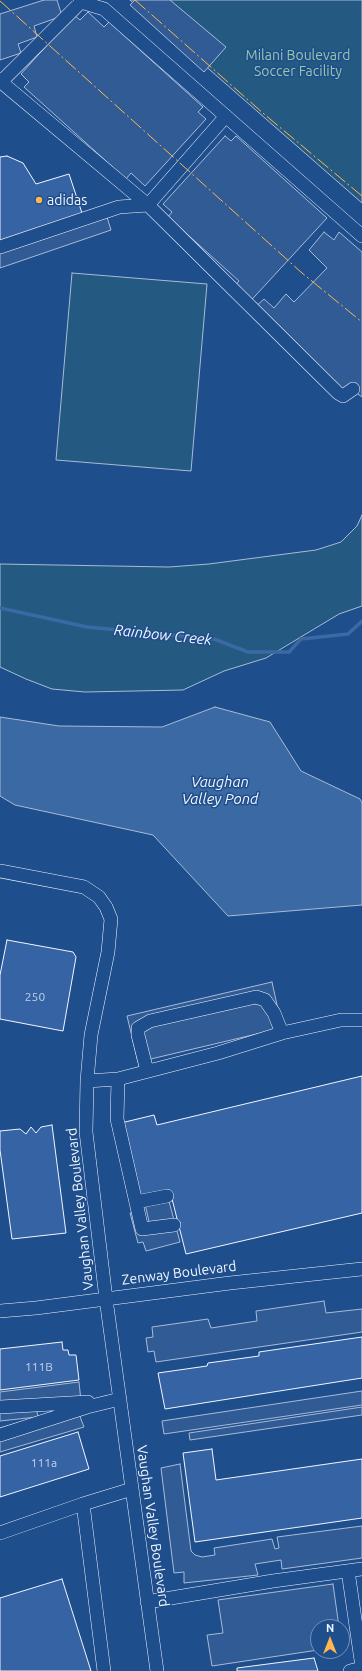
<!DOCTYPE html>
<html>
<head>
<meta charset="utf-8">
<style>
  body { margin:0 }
  #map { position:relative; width:362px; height:1671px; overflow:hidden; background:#1f4e8c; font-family:Ubuntu,sans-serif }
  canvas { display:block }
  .north { position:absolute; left:310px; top:1619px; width:40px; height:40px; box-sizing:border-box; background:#1f4e8c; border:1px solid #7391ba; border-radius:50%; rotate:0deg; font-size:11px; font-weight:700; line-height:16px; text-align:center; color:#f2f6ff }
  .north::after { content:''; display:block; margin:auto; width:14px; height:18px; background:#ffb74d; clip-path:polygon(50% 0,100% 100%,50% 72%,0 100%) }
</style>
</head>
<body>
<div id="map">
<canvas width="362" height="1671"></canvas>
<div class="north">N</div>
</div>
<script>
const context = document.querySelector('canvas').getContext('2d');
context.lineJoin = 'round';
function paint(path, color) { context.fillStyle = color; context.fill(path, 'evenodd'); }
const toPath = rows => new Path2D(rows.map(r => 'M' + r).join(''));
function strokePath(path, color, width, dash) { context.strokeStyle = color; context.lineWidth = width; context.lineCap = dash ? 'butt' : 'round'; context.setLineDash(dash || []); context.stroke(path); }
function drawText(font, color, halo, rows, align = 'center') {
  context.font = font + ' Ubuntu,sans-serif'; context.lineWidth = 3; context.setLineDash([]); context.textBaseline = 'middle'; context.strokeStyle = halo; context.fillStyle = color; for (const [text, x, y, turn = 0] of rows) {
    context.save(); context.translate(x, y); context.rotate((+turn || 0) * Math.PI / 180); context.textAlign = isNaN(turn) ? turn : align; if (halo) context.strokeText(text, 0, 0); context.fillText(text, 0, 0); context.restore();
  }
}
const green = toPath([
  [130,0,362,0,362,203,130,0],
  [72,273,207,284,191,471,56,460,72,273],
  [362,515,362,606,339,614,266,658,224,671,183,690,85,692,52,689,26,679,0,667,0,564,169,567,209,564,316,550,341,542,357,526,362,515]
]);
const parking = toPath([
  [44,0,57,0,62,16,34,26,37,37,18,44,21,53,0,60,0,14,44,0],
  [135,0,170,0,226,47,204,72,130,5,135,0],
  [88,12,104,27,109,22,203,107,198,112,206,119,145,186,131,173,126,179,24,87,29,82,21,74,74,15,80,20,88,12],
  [225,136,231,141,236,136,327,218,244,308,228,293,239,281,168,217,172,212,163,204,225,136],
  [107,217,111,230,0,268,0,253,107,217],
  [324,232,334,240,339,232,362,252,362,397,355,392,350,397,254,308,264,299,274,308,286,294,294,302,327,268,309,250,324,232],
  [272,982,282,1028,138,1062,127,1016,272,982],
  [167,1194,180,1242,146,1251,143,1242,138,1243,130,1213,142,1210,143,1219,150,1226,144,1199,167,1194],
  [324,1301,326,1313,362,1309,362,1332,156,1362,154,1351,148,1352,146,1338,153,1337,152,1327,208,1319,211,1328,257,1321,256,1311,324,1301],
  [79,1382,81,1401,36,1407,38,1417,76,1406,84,1427,0,1452,0,1428,37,1417,0,1421,0,1392,79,1382],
  [362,1391,362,1405,164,1434,162,1421,362,1391],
  [362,1407,362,1415,190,1440,189,1433,362,1407],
  [180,1464,191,1551,195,1555,202,1557,215,1555,214,1548,272,1539,275,1549,279,1548,277,1537,362,1526,362,1558,282,1569,281,1560,255,1564,258,1575,184,1583,184,1572,174,1573,161,1468,180,1464],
  [333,1584,339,1627,318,1627,318,1650,212,1666,207,1635,223,1633,218,1600,333,1584]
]);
const water = toPath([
  [215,707,270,722,301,771,360,799,362,803,362,905,228,916,153,835,15,805,0,796,0,717,59,726,162,727,215,707]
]);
const stream = toPath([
  [0,608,87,627,214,639,248,652,289,652,301,639,348,634,362,621]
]);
const building = toPath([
  [7,156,23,163,36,184,69,174,83,216,0,244,0,157,7,156],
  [7,940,73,952,76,957,63,1031,0,1019,0,975,7,940],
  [362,1076,362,1213,186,1254,170,1191,139,1199,121,1123,154,1115,157,1125,362,1076],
  [52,1125,66,1233,12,1239,0,1150,0,1131,20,1129,26,1134,31,1127,36,1133,41,1127,52,1125],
  [362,1337,362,1378,165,1409,158,1373,207,1366,208,1363,259,1356,259,1352,362,1337],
  [62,1342,63,1350,68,1350,69,1355,76,1355,79,1380,0,1390,0,1349,62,1342],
  [78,1432,89,1469,0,1497,0,1456,78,1432],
  [212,1449,216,1480,362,1459,362,1518,195,1542,183,1453,212,1449],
  [62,1579,91,1671,0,1671,0,1598,62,1579],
  [314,1658,318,1671,237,1671,237,1668,314,1658]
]);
const minor = toPath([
  [80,0,81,2,104,9,362,236],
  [0,79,1,82,81,2],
  [0,81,148,205,338,393,343,396,353,389],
  [0,247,119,207,148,205,226,116],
  [0,871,84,887,99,897,106,907,111,919,108,952,91,1035,87,1081,86,1132,106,1299,157,1671],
  [147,1071,138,1035,138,1028,150,1021,256,997,265,1000,274,1013,282,1033],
  [118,1079,117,1119,142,1229,174,1225],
  [87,1081,118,1079,218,1053,282,1033,341,1020,362,1020],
  [136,1202,167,1196],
  [0,1311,36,1308,230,1283,362,1269],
  [0,1407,88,1402],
  [0,1435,87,1407,120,1399],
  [0,1533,83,1504],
  [348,1571,362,1667],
  [147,1602,273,1581,362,1569],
  [104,1671,83,1504,132,1489],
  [350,1671,362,1668]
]);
const power = toPath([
  [135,0,264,114,362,196],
  [0,1,302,273,362,322]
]);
const markers = [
  [39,200,4,"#ffb74d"]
];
const numberNames = [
  ["250",35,997],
  ["111B",39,1367],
  ["111a",44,1463]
];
const parkNames = [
  ["Milani Boulevard",298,55],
  ["Soccer Facility",298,71]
];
const poiNames = [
  ["adidas",47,200]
];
const streetNames = [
  ["Vaughan Valley Boulevard",80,1209,-96],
  ["Zenway Boulevard",179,1273,-7],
  ["Vaughan Valley Boulevard",153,1526,82]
];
const waterNames = [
  ["Rainbow Creek",163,635,6],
  ["Vaughan",220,782],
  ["Valley Pond",220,799]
];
paint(green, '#245a82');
strokePath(green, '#a8bbd7', 1);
paint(parking, '#305b95');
strokePath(parking, '#a8bbd7', 1);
paint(water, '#3b69a3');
strokePath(water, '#a8bbd7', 1);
strokePath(stream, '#3b69a3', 3.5);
paint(building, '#3563a3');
strokePath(building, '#f2f6ff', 1);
strokePath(minor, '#f2f6ff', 14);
strokePath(minor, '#1f4e8c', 13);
strokePath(power, '#ffb74d', 1, [14, 3, 2, 3]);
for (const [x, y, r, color] of markers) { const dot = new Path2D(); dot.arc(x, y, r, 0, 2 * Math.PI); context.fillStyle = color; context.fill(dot); strokePath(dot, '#1f4e8c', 1.5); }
drawText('12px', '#c3d1e8', null, numberNames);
drawText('14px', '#97c8a6', '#1f4e8c', parkNames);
drawText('14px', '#f2f6ff', '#1f4e8c', poiNames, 'left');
drawText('14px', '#f2f6ff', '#1f4e8c', streetNames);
drawText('italic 15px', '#f2f6ff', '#1f4e8c', waterNames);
</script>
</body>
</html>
